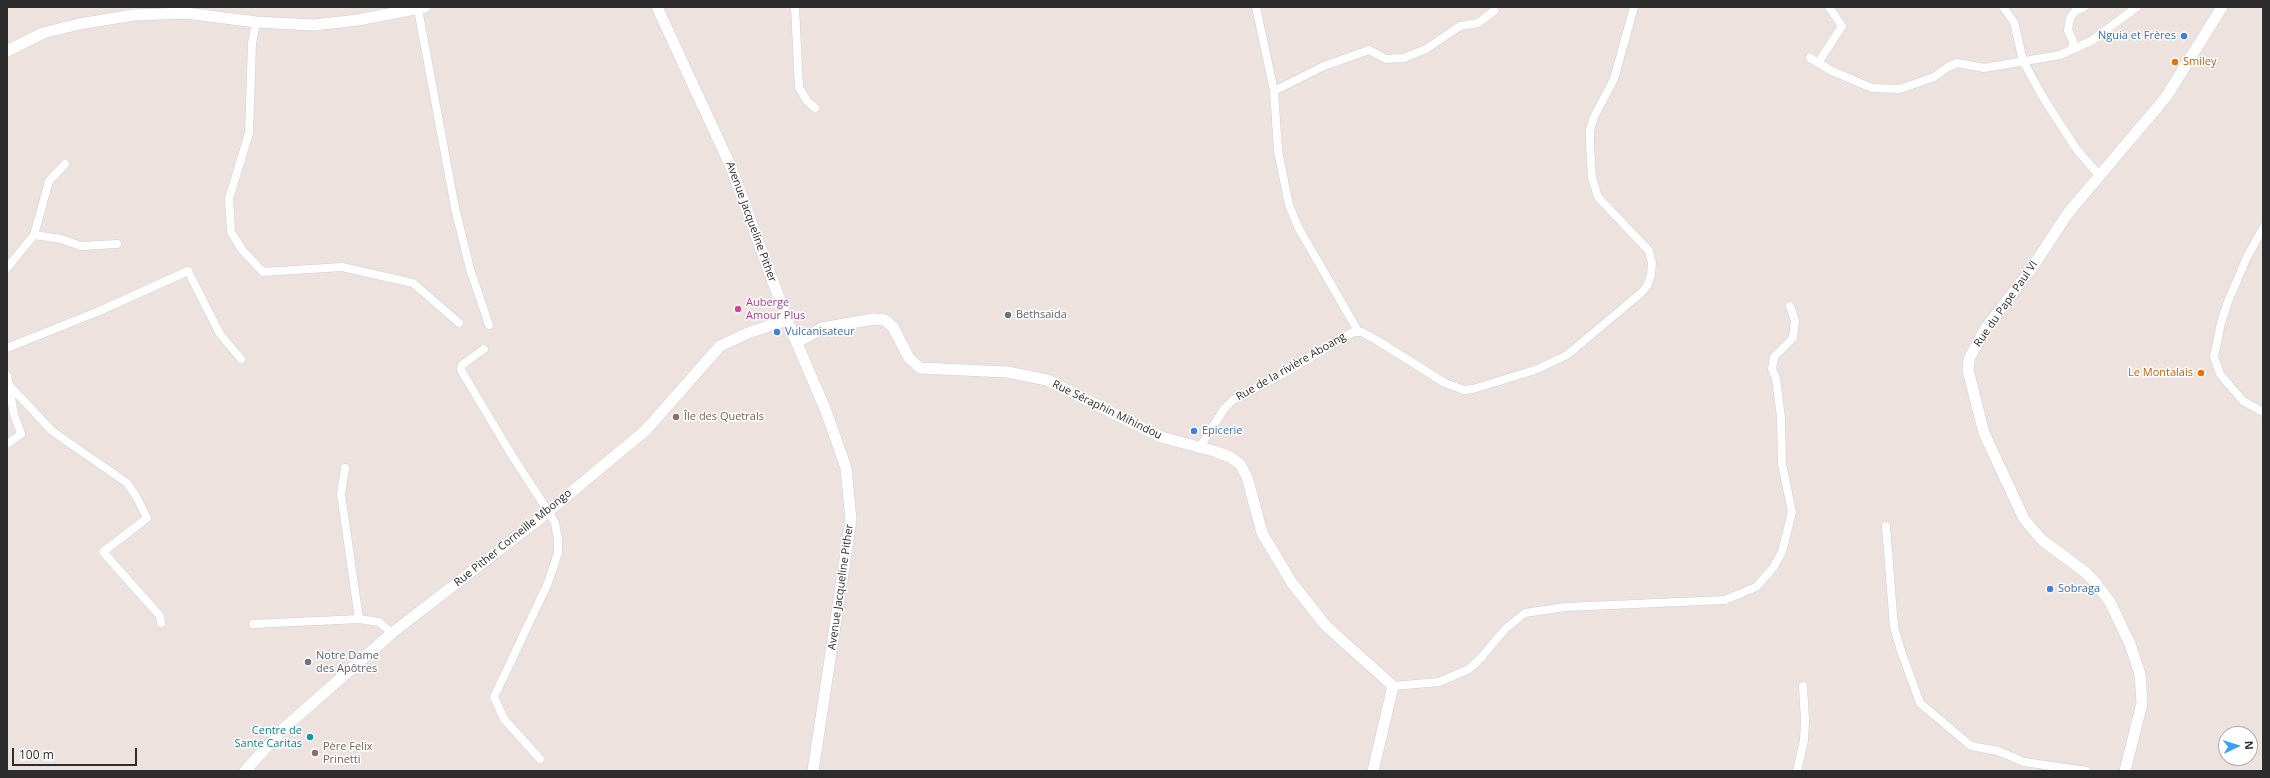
<!DOCTYPE html>
<html>
<head>
<meta charset="utf-8">
<style>
  body { margin:0 }
  #map { position:relative; width:2270px; height:778px; overflow:hidden; background:#eee2de; font-family:"Open Sans",sans-serif }
  canvas { display:block }
  .frame { position:absolute; inset:0; border:8px solid #2c2c2c; pointer-events:none }
  .north { position:absolute; left:2218px; top:726px; width:40px; height:40px; box-sizing:border-box; background:#fff; border:1px solid #ababab; border-radius:50%; rotate:86deg; font-size:11px; font-weight:700; line-height:16px; text-align:center; color:#2c2c2c }
  .north::after { content:''; display:block; margin:auto; width:14px; height:18px; background:#3ba0fe; clip-path:polygon(50% 0,100% 100%,50% 72%,0 100%) }
  .scale { position:absolute; left:12px; top:748px; width:125px; height:18px; box-sizing:border-box; border:2px solid #2c2c2c; border-top:0; padding-left:5px; font-size:12px; line-height:14px; white-space:nowrap; color:#2c2c2c; -webkit-text-stroke:3px #fff; paint-order:stroke }
</style>
</head>
<body>
<div id="map">
<canvas width="2270" height="778"></canvas>
<div class="frame"></div>
<div class="north">N</div>
<div class="scale">100 m</div>
</div>
<script>
const context = document.querySelector('canvas').getContext('2d');
context.lineJoin = 'round';
const toPath = rows => new Path2D(rows.map(r => 'M' + r).join(''));
function strokePath(path, color, width, dash) { context.strokeStyle = color; context.lineWidth = width; context.lineCap = dash ? 'butt' : 'round'; context.setLineDash(dash || []); context.stroke(path); }
function drawText(font, color, halo, rows, align = 'center') {
  context.font = font + ' "Open Sans",sans-serif'; context.lineWidth = 3; context.setLineDash([]); context.textBaseline = 'middle'; context.strokeStyle = halo; context.fillStyle = color; for (const [text, x, y, turn = 0] of rows) {
    context.save(); context.translate(x, y); context.rotate((+turn || 0) * Math.PI / 180); context.textAlign = isNaN(turn) ? turn : align; if (halo) context.strokeText(text, 0, 0); context.fillText(text, 0, 0); context.restore();
  }
}
const street = toPath([
  [795,7,799,87,807,101,815,108],
  [1256,7,1274,91,1278,151,1289,205,1298,227,1358,331],
  [2003,7,2014,22,2023,61,2044,99,2077,150,2099,175],
  [418,9,455,208,470,269,489,325],
  [256,22,252,43,249,133,229,199,231,232,243,251,263,272,342,267,413,283,459,323],
  [2072,49,2073,41,2068,30,2070,18,2075,11,2084,7],
  [1810,58,1832,71,1872,88,1900,89,1934,77,1948,67,1957,63,1984,68,2060,55,2091,41,2137,7],
  [1818,63,1842,26,1829,7],
  [1274,91,1324,66,1369,50,1386,59,1404,58,1426,49,1460,26,1478,23,1494,11],
  [2263,228,2247,257,2227,304,2221,323,2214,357,2220,374,2243,401,2263,412],
  [34,235,49,181,65,164],
  [7,268,34,235,61,239,81,246,117,244],
  [7,348,97,312,188,271,220,334,241,359],
  [484,349,462,365,461,370,511,454,548,511,555,523,558,540,558,553,548,583,494,697,504,719,540,759],
  [7,376,14,414,21,434,7,444],
  [10,386,52,431,127,483,136,496,147,518,103,552,160,616,161,623],
  [1200,447,1224,409,1233,400,1283,374,1353,332,1362,332,1378,341,1445,383,1464,390,1473,389,1535,370,1567,355,1641,293,1647,286,1651,275,1652,263,1649,251,1598,197,1592,178,1590,145,1590,130,1594,117,1614,79,1634,7],
  [345,468,341,494,359,619],
  [1886,526,1894,627,1901,651,1920,703,1971,746,1998,751,2024,762,2086,771],
  [253,624,359,619,379,622,392,633],
  [1393,686,1439,682,1469,669,1481,658,1505,629,1525,613,1565,607,1725,600,1756,587,1773,568,1782,552,1792,512,1782,464,1781,418,1776,378,1772,369,1774,357,1793,338,1795,321,1790,306],
  [1797,771,1804,740,1805,721,1803,686]
]);
const secondary = toPath([
  [657,7,731,167,787,320,826,411,846,468,851,520,813,771],
  [7,51,43,33,79,24,134,15,186,13,256,22,314,25,358,20,425,7],
  [798,342,822,328,874,319,885,320,893,327,909,358,920,368,1007,372,1047,380,1161,437,1214,451,1230,457,1240,464,1247,477,1262,533,1292,583,1326,626,1393,686,1373,771],
  [245,771,283,729,392,633,533,524,646,430,720,346,748,333,787,320],
  [2125,771,2142,703,2140,674,2130,644,2110,602,2095,582,2085,572,2042,540,2024,519,1984,433,1968,370,1969,359,1985,329,2032,268,2068,213,2166,97,2222,7]
]);
const markers = [
  [2184,36,4,"#3f7fe0"],
  [2175,62,4,"#e8710a"],
  [738,309,4,"#d1479c"],
  [1008,315,4,"#6b7280"],
  [777,332,4,"#3f7fe0"],
  [2201,373,4,"#e8710a"],
  [676,417,4,"#8d6e63"],
  [1194,431,4,"#3f7fe0"],
  [2050,589,4,"#3f7fe0"],
  [308,662,4,"#6b7280"],
  [310,737,4,"#0f9aa8"],
  [315,753,4,"#8d6e63"]
];
const shopNames = [
  ["Nguia et Frères",2176,36,"right"],
  ["Vulcanisateur",785,332],
  ["Epicerie",1202,431],
  ["Sobraga",2058,589]
];
const foodNames = [
  ["Smiley",2183,62],
  ["Le Montalais",2193,373,"right"]
];
const streetNames = [
  ["Avenue Jacqueline Pither",751,222,70],
  ["Rue du Pape Paul VI",2006,304,-55],
  ["Rue de la rivière Aboang",1291,367,-30],
  ["Rue Séraphin Mihindou",1107,410,26],
  ["Rue Pither Corneille Mbongo",513,538,-39],
  ["Avenue Jacqueline Pither",841,587,-82]
];
const hotelNames = [
  ["Auberge",746,303],
  ["Amour Plus",746,316]
];
const worshipNames = [
  ["Bethsaida",1016,315],
  ["Notre Dame",316,656],
  ["des Apôtres",316,669]
];
const educationNames = [
  ["Île des Quetrals",684,417],
  ["Père Felix",323,747],
  ["Prinetti",323,760]
];
const cultureNames = [
  ["Centre de",302,731],
  ["Sante Caritas",302,744]
];
strokePath(street, '#c9d1da', 9);
strokePath(secondary, '#c9d1da', 12);
strokePath(street, '#fff', 8);
strokePath(secondary, '#fff', 11);
for (const [x, y, r, color] of markers) { const dot = new Path2D(); dot.arc(x, y, r, 0, 2 * Math.PI); context.fillStyle = color; context.fill(dot); strokePath(dot, '#fff', 1.5); }
drawText('11px', '#366cbe', '#fff', shopNames, 'left');
drawText('11px', '#c56008', '#fff', foodNames, 'left');
drawText('11px', '#2c2c2c', '#fff', streetNames);
drawText('11px', '#b23c85', '#fff', hotelNames, 'left');
drawText('11px', '#5b616d', '#fff', worshipNames, 'left');
drawText('11px', '#785e54', '#fff', educationNames, 'left');
drawText('11px', '#0d838f', '#fff', cultureNames, 'right');
</script>
</body>
</html>
